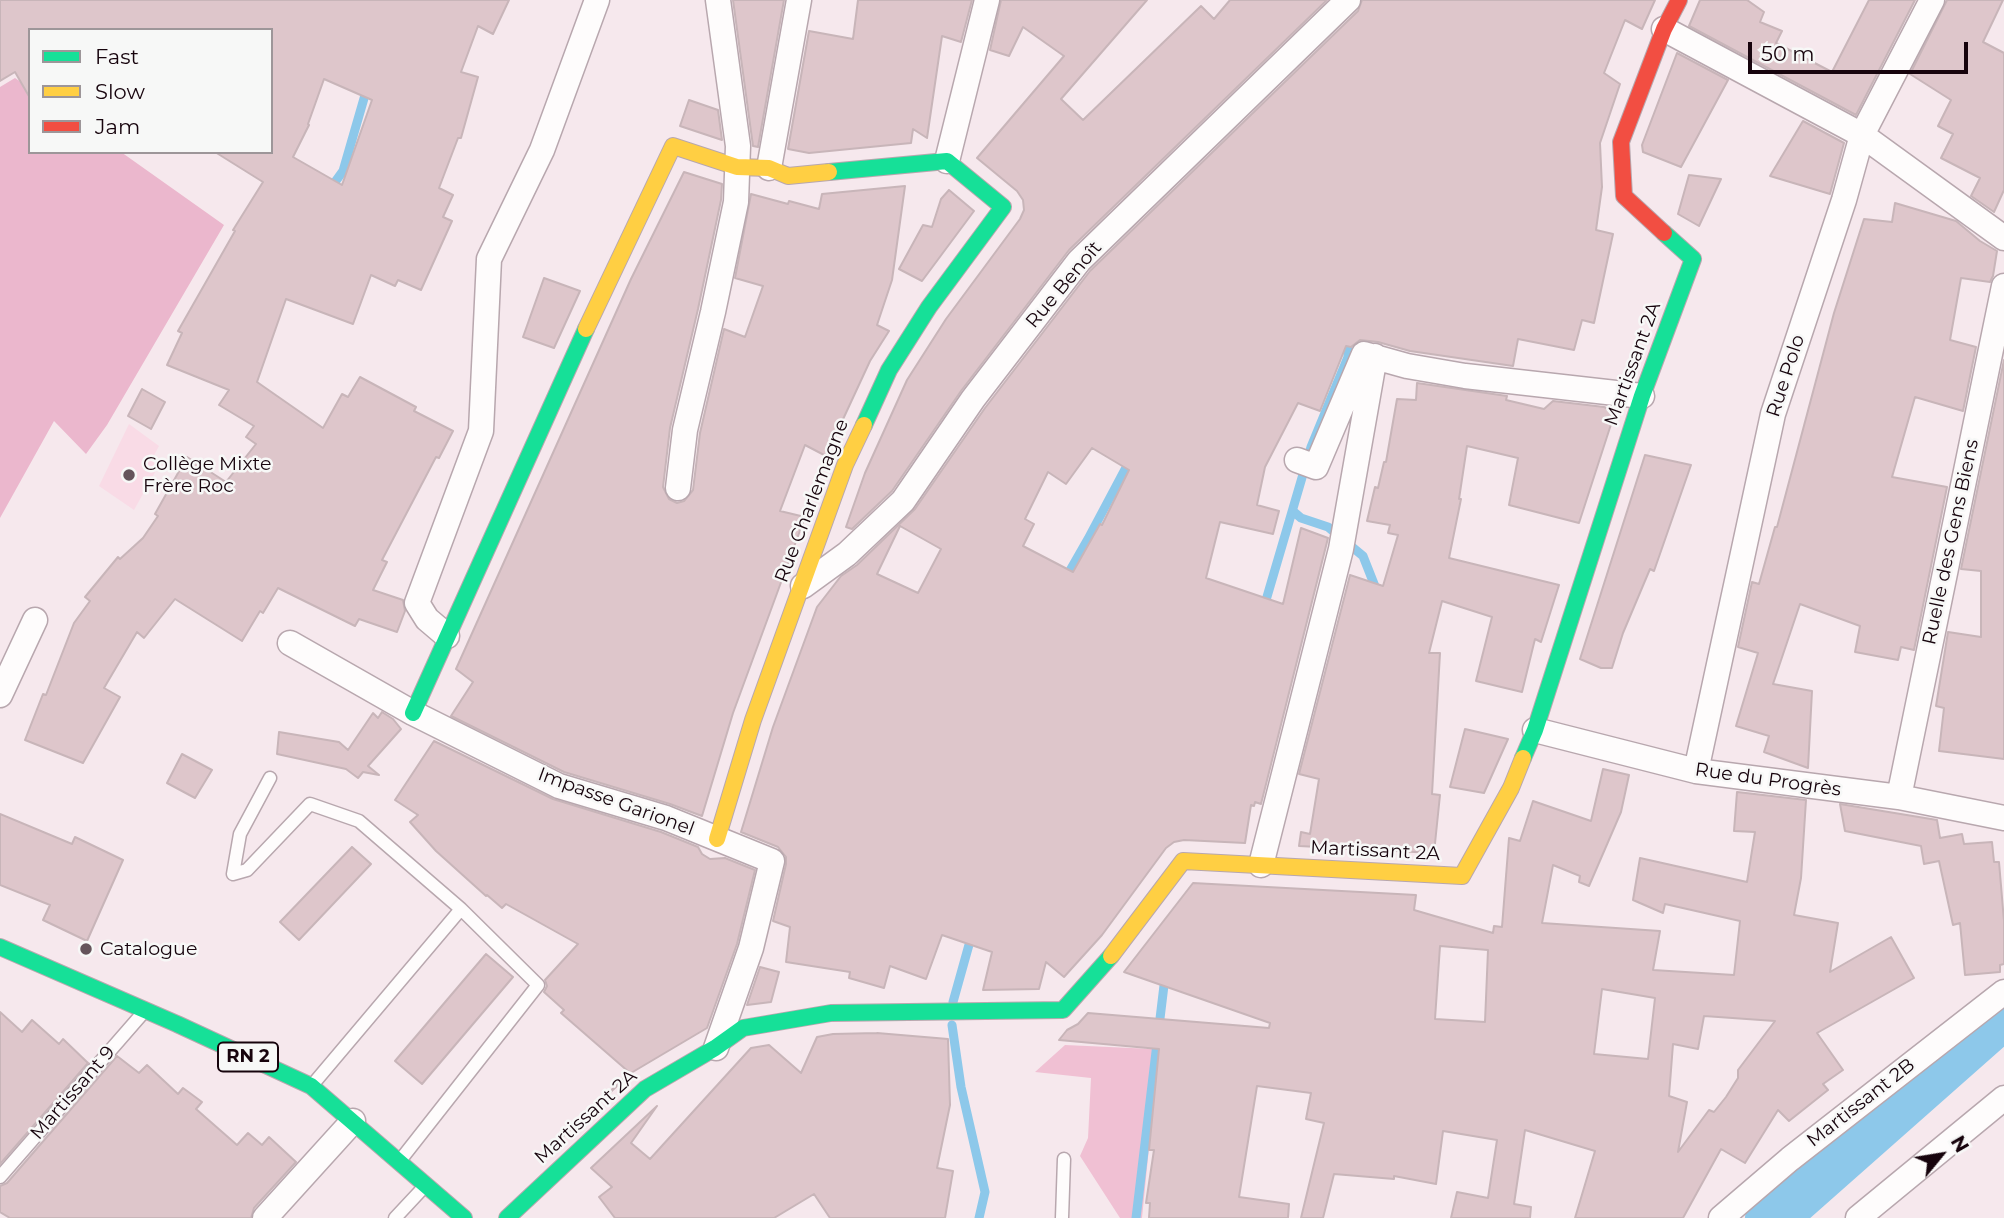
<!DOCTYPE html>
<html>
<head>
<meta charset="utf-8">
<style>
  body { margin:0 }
  #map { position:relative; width:2004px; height:1218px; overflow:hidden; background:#f6e8ed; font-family:Montserrat,sans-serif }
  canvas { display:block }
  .legend { position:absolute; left:28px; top:28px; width:245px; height:126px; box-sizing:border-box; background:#f7f8f7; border:2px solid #9d9699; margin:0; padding:9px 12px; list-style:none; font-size:21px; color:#17040d }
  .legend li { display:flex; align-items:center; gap:14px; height:35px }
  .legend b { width:35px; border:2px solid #9d9699 }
  .north { position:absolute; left:1906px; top:1120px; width:70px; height:70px; -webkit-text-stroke:5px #f7f8f7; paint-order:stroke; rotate:60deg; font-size:19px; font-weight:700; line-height:28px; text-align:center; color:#17040d }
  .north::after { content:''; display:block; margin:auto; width:24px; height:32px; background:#17040d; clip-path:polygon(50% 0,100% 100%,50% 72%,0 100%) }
  .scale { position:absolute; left:1748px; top:42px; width:220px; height:32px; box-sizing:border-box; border:4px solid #17040d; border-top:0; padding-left:9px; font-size:21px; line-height:24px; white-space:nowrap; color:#17040d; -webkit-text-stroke:5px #f7f8f7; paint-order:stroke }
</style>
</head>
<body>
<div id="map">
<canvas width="2004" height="1218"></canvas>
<ul class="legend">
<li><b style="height:9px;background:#16e098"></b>Fast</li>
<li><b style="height:9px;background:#ffcf43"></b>Slow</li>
<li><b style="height:9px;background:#f24e42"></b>Jam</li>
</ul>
<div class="north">N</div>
<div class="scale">50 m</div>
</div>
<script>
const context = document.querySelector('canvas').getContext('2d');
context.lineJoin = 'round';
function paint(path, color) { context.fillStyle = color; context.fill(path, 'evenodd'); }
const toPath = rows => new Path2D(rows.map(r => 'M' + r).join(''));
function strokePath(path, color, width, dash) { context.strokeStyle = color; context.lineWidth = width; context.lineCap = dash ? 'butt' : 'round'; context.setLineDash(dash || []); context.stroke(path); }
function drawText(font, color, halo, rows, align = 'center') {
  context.font = font + ' Montserrat,sans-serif'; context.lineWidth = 5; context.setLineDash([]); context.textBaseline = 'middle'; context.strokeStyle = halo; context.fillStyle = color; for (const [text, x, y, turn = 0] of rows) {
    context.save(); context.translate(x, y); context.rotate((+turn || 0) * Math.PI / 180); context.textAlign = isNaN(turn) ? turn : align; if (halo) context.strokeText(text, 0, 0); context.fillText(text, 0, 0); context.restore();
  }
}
const built = toPath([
  [129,424,159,446,151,461,159,465,134,510,99,486]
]);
const green = toPath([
  [1065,1045,1153,1049,1159,1047,1142,1218,1120,1218,1080,1156,1088,1138,1091,1078,1035,1072]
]);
const forest = toPath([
  [15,78,30,88,30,152,121,152,224,225,107,425,86,454,54,421,0,518,0,87]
]);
const stream = toPath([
  [330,189,343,171,367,88],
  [1294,512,1301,518,1328,527,1363,556,1378,594],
  [1064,581,1088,539,1131,458],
  [1264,607,1311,447,1348,357,1347,334],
  [953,1002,972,934],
  [952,1025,961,1087,985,1192,979,1218],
  [1136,1218,1165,977]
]);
const river = toPath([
  [1771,1218,2004,1012]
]);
const building = toPath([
  [0,0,509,0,493,34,478,26,461,72,478,77,461,138,458,138,439,188,453,195,443,217,452,221,421,290,398,280,395,286,371,275,353,324,286,299,257,382,323,428,342,394,348,397,360,377,416,407,414,411,453,431,439,458,436,457,382,560,387,562,373,590,403,600,405,611,397,632,359,619,355,626,278,588,263,613,260,611,242,641,175,599,144,638,137,632,104,688,120,697,83,763,25,740,43,694,46,695,74,623,90,601,85,597,118,557,120,559,143,538,158,516,155,514,187,457,226,482,256,444,246,437,254,426,219,405,229,390,167,365,182,333,178,331,235,231,233,230,263,182,215,152,271,152,271,30,30,30,30,98,15,72,0,81,0,0],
  [324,79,372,100,342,185,293,157,309,125,308,124,324,79],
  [733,0,784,0,758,147,753,146,733,0],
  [858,0,972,0,961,42,942,36,927,138,913,129,911,143,809,153,788,149,809,31,853,39,858,0],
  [1001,0,1147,0,1061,99,1083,120,1201,6,1214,19,1230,0,1327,0,1069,250,961,391,892,491,852,529,846,527,865,473,907,380,946,319,1020,219,1024,210,1023,200,1017,191,977,158,1064,56,1023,27,1009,56,990,50,1001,0],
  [1362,0,1655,0,1642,29,1625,20,1604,73,1620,84,1600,143,1602,187,1596,230,1613,234,1594,323,1582,320,1574,350,1518,339,1513,366,1410,351,1378,342,1360,340,1351,347,1346,346,1320,411,1298,403,1265,467,1257,505,1279,511,1273,534,1220,522,1206,578,1283,604,1301,528,1328,538,1261,804,1255,802,1254,806,1251,805,1245,843,1184,840,1174,842,1166,848,1102,935,1064,977,1046,962,1039,989,983,990,992,952,942,935,926,979,890,966,884,988,849,978,850,972,786,962,790,927,773,921,786,864,786,857,778,847,741,832,773,727,817,607,841,576,857,565,915,509,985,408,1090,271,1358,11,1362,0],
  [1092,448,1129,470,1102,525,1100,524,1073,572,1023,546,1034,524,1025,519,1048,472,1066,484,1092,448],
  [900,526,941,549,918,593,877,574,900,526],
  [1700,0,1747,0,1764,12,1760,22,1782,31,1776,43,1832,72,1869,0,1915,0,1856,115,1689,26,1700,0],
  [1947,0,2003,0,1983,42,2004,53,2004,190,1994,212,1971,196,1980,178,1941,158,1953,134,1938,126,1951,100,1910,74,1947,0],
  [1677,53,1728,80,1681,167,1643,152,1642,145,1677,53],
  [689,100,718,110,722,140,680,126,689,100],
  [1803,121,1844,143,1830,194,1770,176,1803,121],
  [684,172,722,184,721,200,698,309,670,428,663,487,669,499,677,503,684,501,693,490,700,433,724,329,745,337,763,286,735,278,751,194,788,204,789,201,819,209,822,194,905,186,892,280,877,325,889,331,870,361,826,456,805,445,780,511,805,517,733,713,702,816,670,804,564,772,451,716,473,682,456,669,631,279,684,172],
  [1689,175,1721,179,1699,226,1678,214,1689,175],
  [949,190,974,211,922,281,899,269,923,225,932,227,941,199,949,190],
  [1895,203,1956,221,1980,241,1997,251,1993,276,1990,282,1961,278,1950,340,1976,347,1963,411,1915,397,1892,477,1947,487,1914,650,1901,647,1898,660,1855,652,1860,626,1800,604,1773,684,1812,691,1808,768,1764,752,1769,736,1736,726,1758,653,1738,647,1752,582,1759,584,1775,527,1777,527,1834,313,1864,219,1892,222,1895,203],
  [544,278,580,291,554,348,523,337,544,278],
  [2004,360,2004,759,1939,751,1944,708,1936,706,1948,632,1981,637,1981,571,1961,569,2004,360],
  [1417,383,1507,396,1506,400,1544,409,1553,401,1604,407,1615,412,1579,523,1509,505,1518,458,1467,446,1459,499,1461,499,1449,558,1559,585,1541,642,1535,639,1522,692,1476,681,1492,617,1442,601,1429,653,1440,653,1432,794,1440,795,1434,853,1299,846,1301,832,1310,834,1319,779,1299,774,1350,575,1383,586,1398,535,1388,533,1390,525,1367,521,1375,487,1378,488,1384,462,1386,462,1397,399,1416,400,1417,383],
  [142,389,165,402,151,429,128,416,142,389],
  [1645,455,1691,465,1654,571,1650,569,1623,633,1612,668,1601,668,1580,659,1645,455],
  [382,712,393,719,401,729,368,766,379,775,363,772,358,778,346,769,277,754,279,732,339,742,348,750,373,713,378,718,382,712],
  [1465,729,1508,739,1484,793,1450,787,1465,729],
  [434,741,553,799,661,832,698,847,702,854,710,859,725,858,755,870,737,944,707,1028,631,1073,559,1140,574,1124,630,1073,561,1013,564,1010,544,992,547,986,545,980,578,944,506,904,502,908,487,895,486,896,436,851,410,822,418,815,395,800,434,741],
  [182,754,212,770,195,798,167,783,182,754],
  [1603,769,1629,775,1621,812,1589,886,1579,882,1580,876,1553,865,1542,923,1660,931,1653,970,1734,975,1740,921,1665,904,1663,913,1633,900,1640,858,1747,882,1755,832,1734,831,1737,792,1806,800,1801,878,1794,915,1838,923,1830,972,1891,937,1914,978,1817,1033,1843,1070,1823,1084,1828,1090,1789,1121,1778,1110,1745,1163,1721,1149,1683,1218,1575,1218,1595,1151,1525,1130,1514,1204,1531,1207,1530,1218,1451,1218,1457,1192,1488,1198,1497,1140,1443,1131,1436,1184,1394,1176,1394,1179,1334,1174,1323,1218,1301,1218,1324,1123,1306,1119,1311,1093,1257,1086,1239,1197,1289,1204,1288,1218,1149,1218,1150,1203,1146,1203,1154,1150,1149,1150,1159,1049,1059,1040,1067,1030,1078,1024,1088,1013,1269,1028,1270,1023,1124,972,1193,883,1416,895,1414,910,1493,933,1494,926,1502,927,1509,838,1520,841,1533,801,1591,821,1603,769],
  [1440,946,1488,950,1485,1022,1435,1019,1440,946],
  [1602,989,1655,998,1648,1059,1594,1054,1602,989],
  [1704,1016,1775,1021,1738,1070,1738,1078,1726,1097,1714,1112,1709,1110,1678,1152,1687,1102,1669,1096,1673,1044,1698,1049,1704,1016],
  [1840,804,1937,820,1940,838,1962,834,1964,844,1992,842,1994,862,1999,862,2004,921,2004,964,2000,965,2000,972,1965,975,1960,923,1953,925,1939,861,1924,864,1921,846,1845,831,1840,804],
  [0,814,72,844,75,837,123,860,87,941,43,920,50,905,0,885,0,814],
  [352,847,371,864,299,940,280,922,352,847],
  [486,954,513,977,422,1084,395,1061,486,954],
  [760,967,779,972,771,1002,747,1005,760,967],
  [0,1012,22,1032,32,1020,59,1044,63,1039,88,1063,0,1164,0,1012],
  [877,1033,948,1039,950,1105,937,1168,953,1171,945,1218,830,1218,814,1194,774,1218,615,1218,599,1197,612,1187,591,1168,657,1106,631,1143,650,1159,751,1048,769,1045,801,1073,817,1037,833,1034,877,1033],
  [117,1056,139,1073,147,1065,178,1094,183,1088,202,1102,196,1109,237,1145,248,1133,262,1145,269,1137,296,1162,254,1208,251,1218,10,1218,0,1212,0,1186,7,1183,117,1056]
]);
const lane = toPath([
  [270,778,240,834,233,874,247,870,310,804,359,821,461,909],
  [314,1083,461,909,538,985,402,1158],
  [0,1177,142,1014],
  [395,1218,424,1187],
  [1062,1218,1064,1159]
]);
const street = toPath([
  [1664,29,1862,135,2004,238],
  [947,161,987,0],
  [769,168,799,0],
  [1297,460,1316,467,1364,354,1407,366,1465,376,1642,396],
  [678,488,685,430,713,312,736,202,738,146,718,0],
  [803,586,847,554,903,501,973,399,1079,261,1348,0],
  [447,636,427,619,417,603,481,431,489,259,542,150,597,0],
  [290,643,413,713,559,786,666,818,772,861,751,948,716,1048],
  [0,695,35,620],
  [1535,730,1696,771,1899,797,2004,818],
  [1696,771,1773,414,1844,200,1862,135,1932,0],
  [1899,797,2004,286],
  [1261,865,1341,549,1375,356],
  [265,1218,353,1121],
  [1721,1218,1790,1159,2004,992],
  [1858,1218,2004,1098]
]);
const fast = toPath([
  [829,172,947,161,1003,207,929,307,889,370,864,425],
  [413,713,586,329],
  [1523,758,1535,730,1642,396,1693,259,1664,233],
  [0,947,177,1024,311,1086,464,1218],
  [507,1218,645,1089,715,1048,743,1028,831,1013,1063,1010,1111,956]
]);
const slow = toPath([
  [586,329,673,146,737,167,769,168,788,176,829,172],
  [717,839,753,720,845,465,864,425],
  [1111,956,1183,861,1462,876,1511,788,1523,758]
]);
const jam = toPath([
  [1664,233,1624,196,1621,142,1664,29,1679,0]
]);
const markers = [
  [129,475,7,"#65545b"],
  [86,949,7,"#65545b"]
];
const shields = [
  [248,1057,60]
];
const shieldNames = [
  ["RN 2",248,1057]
];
const streetNames = [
  ["Rue Benoît",1064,285,-50],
  ["Martissant 2A",1633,364,-70],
  ["Rue Polo",1786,376,-72],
  ["Rue Charlemagne",812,501,-69],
  ["Ruelle des Gens Biens",1951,542,-78],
  ["Rue du Progrès",1768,780,8],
  ["Impasse Garionel",616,802,20],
  ["Martissant 2A",1375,851,3],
  ["Martissant 9",73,1093,-49],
  ["Martissant 2B",1861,1103,-38],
  ["Martissant 2A",586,1117,-42]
];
const poiNames = [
  ["Collège Mixte",143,464],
  ["Frère Roc",143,486],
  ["Catalogue",100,949]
];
paint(built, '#f9dbe6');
paint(green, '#f0c0d3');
paint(forest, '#ebb7cd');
strokePath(stream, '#8dc8ea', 9);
strokePath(river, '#8dc8ea', 52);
paint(building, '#dec6cb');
strokePath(building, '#c8b5b9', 2);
strokePath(lane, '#b8a7ae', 15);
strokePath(street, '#b8a7ae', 27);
strokePath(fast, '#b8a7ae', 18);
strokePath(slow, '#b8a7ae', 18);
strokePath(jam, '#b8a7ae', 18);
strokePath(lane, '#fefcfc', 12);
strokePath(street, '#fefcfc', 24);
strokePath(fast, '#16e098', 16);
strokePath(slow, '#ffcf43', 16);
strokePath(jam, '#f24e42', 16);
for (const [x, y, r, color] of markers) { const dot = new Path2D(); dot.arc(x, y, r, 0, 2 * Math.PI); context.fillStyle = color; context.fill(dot); strokePath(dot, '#f7f8f7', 2.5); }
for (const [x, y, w] of shields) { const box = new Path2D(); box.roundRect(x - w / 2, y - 14.5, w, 29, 5); context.fillStyle = '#f7f8f7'; context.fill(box); strokePath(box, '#17040d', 2); }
drawText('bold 18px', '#17040d', null, shieldNames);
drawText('19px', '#17040d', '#f7f8f7', streetNames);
drawText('19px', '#17040d', '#f7f8f7', poiNames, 'left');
</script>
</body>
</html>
